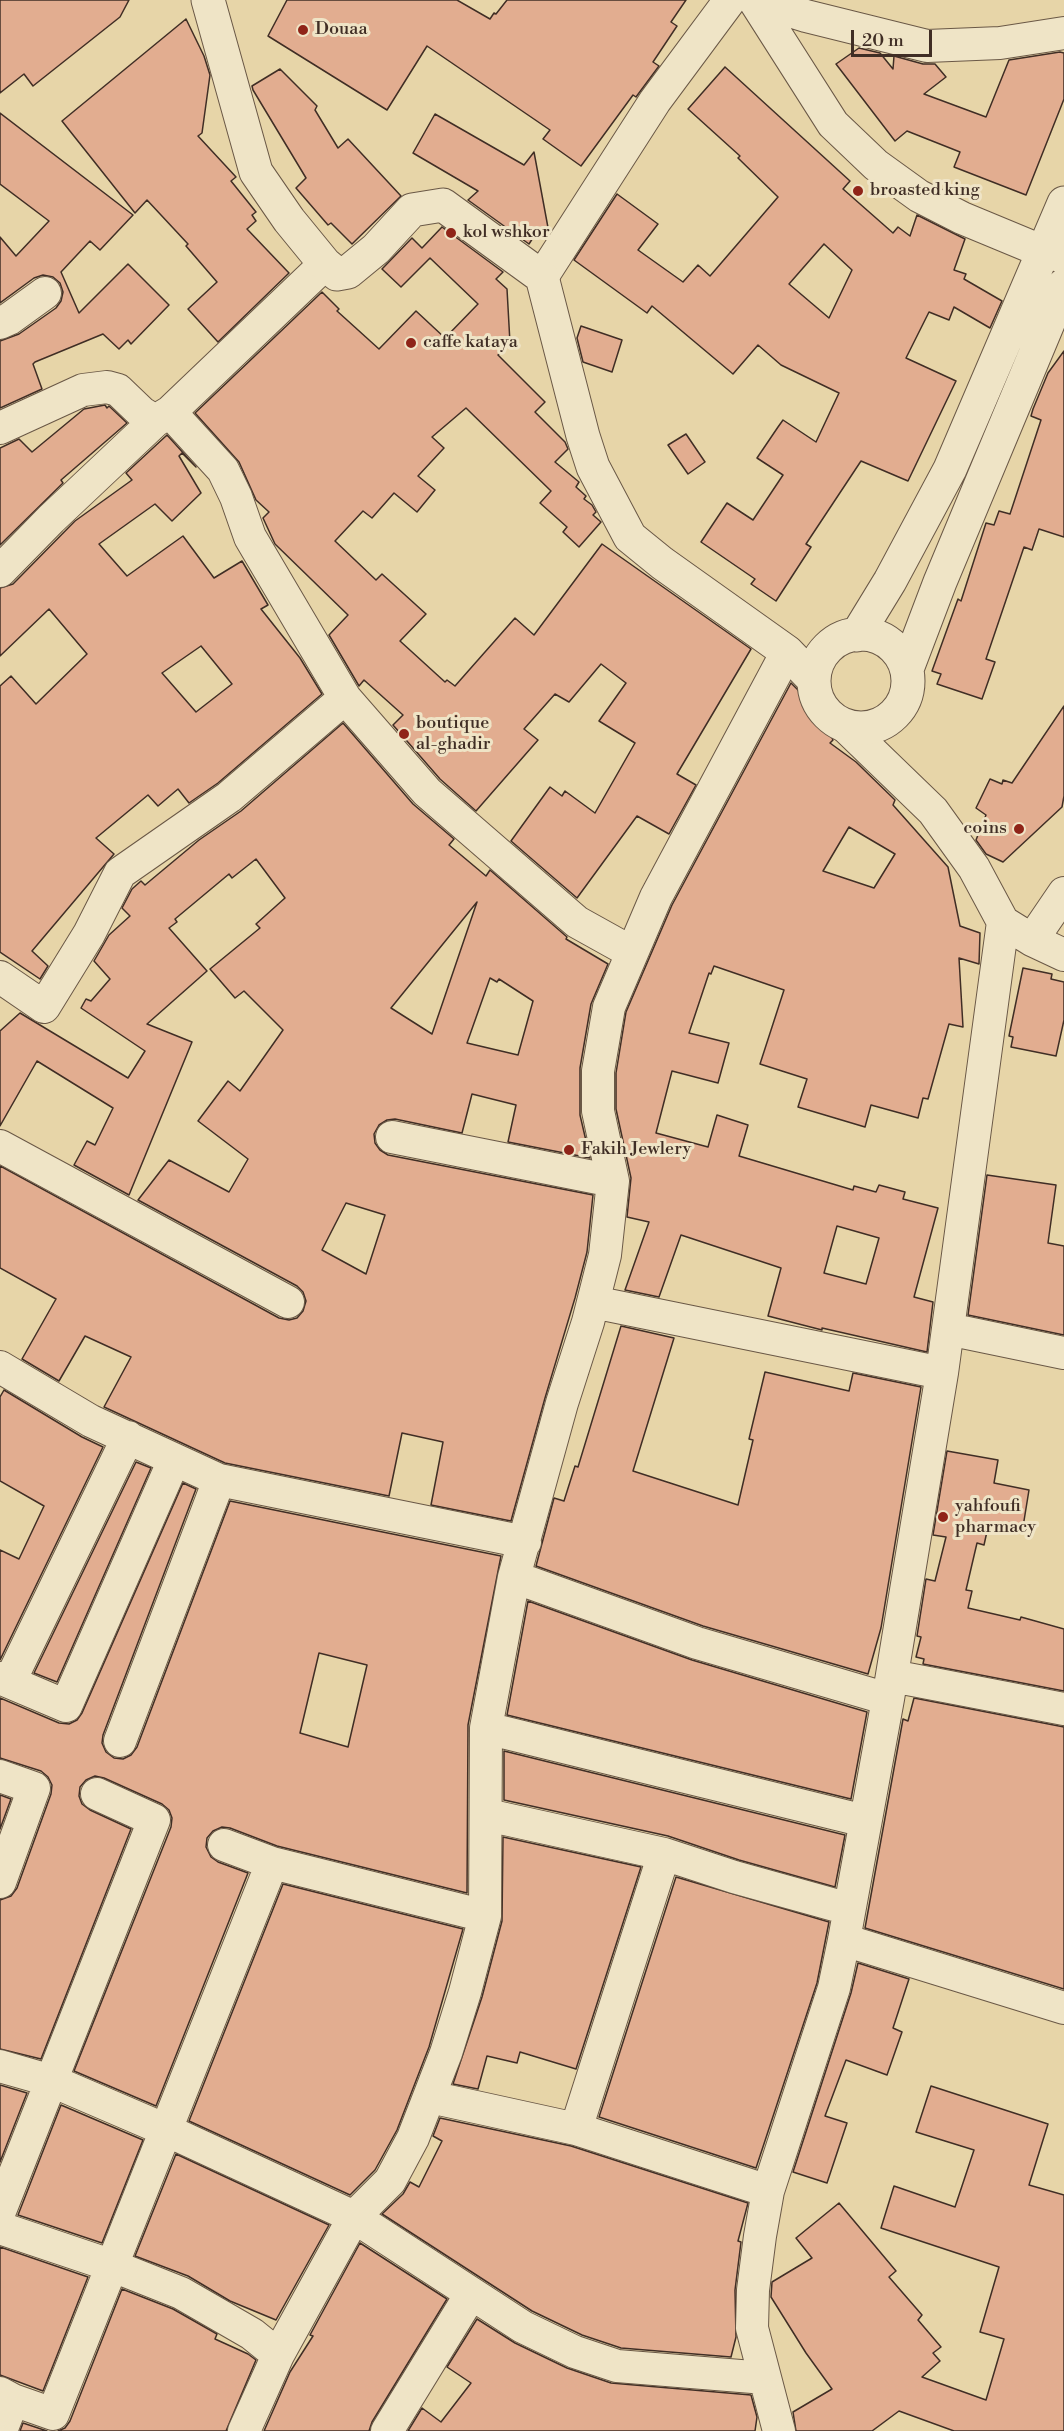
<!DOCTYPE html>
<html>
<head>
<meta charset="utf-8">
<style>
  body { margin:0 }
  #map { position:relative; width:1064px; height:2431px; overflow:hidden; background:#e7d5a8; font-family:"Libre Bodoni",serif }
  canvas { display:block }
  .scale { position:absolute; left:851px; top:30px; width:81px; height:27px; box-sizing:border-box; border:3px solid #402e25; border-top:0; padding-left:8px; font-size:18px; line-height:21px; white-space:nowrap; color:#402e25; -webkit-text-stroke:4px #efe4c6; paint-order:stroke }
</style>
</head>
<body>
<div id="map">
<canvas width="1064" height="2431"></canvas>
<div class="scale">20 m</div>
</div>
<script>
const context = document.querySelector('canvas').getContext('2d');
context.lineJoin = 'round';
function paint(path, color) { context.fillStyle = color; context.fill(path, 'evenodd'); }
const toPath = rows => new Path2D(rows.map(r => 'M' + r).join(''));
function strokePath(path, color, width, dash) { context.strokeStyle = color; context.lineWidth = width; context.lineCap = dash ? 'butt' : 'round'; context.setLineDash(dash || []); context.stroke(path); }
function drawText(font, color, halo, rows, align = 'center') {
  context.font = font + ' "Libre Bodoni",serif'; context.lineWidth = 6; context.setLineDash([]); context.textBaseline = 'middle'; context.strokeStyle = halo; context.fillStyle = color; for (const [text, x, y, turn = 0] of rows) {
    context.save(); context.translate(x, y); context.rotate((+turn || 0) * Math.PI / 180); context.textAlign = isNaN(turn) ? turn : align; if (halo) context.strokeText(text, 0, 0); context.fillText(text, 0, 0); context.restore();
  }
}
const building = toPath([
  [0,0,129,0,120,17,33,86,24,74,0,93,0,0],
  [287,0,457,0,490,19,494,13,496,14,507,0,686,0,671,22,677,26,653,62,659,66,636,97,633,95,581,166,543,139,550,130,427,46,387,110,268,36,287,0],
  [186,19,204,56,210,75,202,133,198,136,236,177,231,181,256,212,252,215,256,221,247,229,289,273,218,342,188,309,217,282,186,246,188,244,147,200,135,213,62,121,186,19],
  [859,48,880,53,893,69,894,56,923,64,935,64,946,77,924,94,986,117,1009,60,1060,52,1064,53,1064,99,1026,195,954,167,960,152,907,131,895,141,836,64,859,48],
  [725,67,850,181,843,189,893,233,898,227,910,236,917,215,965,239,954,270,966,274,964,279,1002,301,990,328,954,307,949,320,929,312,906,358,956,381,908,481,861,461,806,544,811,547,776,601,751,584,755,579,701,542,727,503,753,520,783,475,757,458,778,427,783,420,816,442,839,393,781,365,758,345,733,374,652,306,647,313,574,260,617,194,658,224,638,250,683,282,698,265,710,276,778,197,738,158,740,156,688,109,725,67],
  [824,244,852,270,829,318,789,284,824,244],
  [280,69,317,106,315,110,338,148,348,139,401,196,352,244,331,223,328,225,296,188,306,178,253,90,252,86,280,69],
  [0,113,133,215,100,250,90,241,61,272,79,313,128,264,169,305,131,344,128,340,119,349,103,334,35,362,33,364,42,389,0,408,0,341,19,334,56,308,61,301,63,292,60,283,53,277,43,275,34,278,0,303,0,237,16,256,49,221,0,184,0,113],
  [435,114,524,165,534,152,549,233,545,239,536,233,529,244,468,200,478,191,413,153,435,114],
  [442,227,503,272,496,279,507,289,510,343,498,355,545,402,535,412,565,442,568,449,555,462,579,482,576,487,586,496,584,499,592,505,596,512,593,515,601,522,579,547,563,532,567,527,540,503,551,491,466,408,432,437,444,448,418,476,435,490,417,512,394,493,372,518,363,511,335,541,376,580,382,574,426,614,400,641,445,682,447,680,455,686,515,618,534,635,602,544,751,649,677,774,696,785,669,834,637,816,577,898,511,841,550,787,562,796,565,791,595,813,635,743,599,721,626,683,601,664,569,702,555,694,524,729,538,740,476,811,440,779,393,725,403,715,364,680,359,686,329,635,348,615,275,544,263,518,269,512,256,500,239,462,195,413,322,292,339,309,337,311,379,349,416,311,445,338,478,304,430,258,401,287,382,269,412,238,422,248,442,227],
  [581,326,622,340,612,372,583,362,577,338,581,326],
  [1064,351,1064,537,1039,529,1032,550,1024,547,986,659,995,662,982,699,937,684,941,674,932,671,958,599,961,601,986,523,994,525,999,511,1010,514,1041,420,1031,416,1033,409,1048,373,1064,351],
  [105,405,107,408,109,406,127,423,61,480,63,483,0,545,0,448,19,439,32,452,84,409,105,405],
  [686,434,705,462,688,474,668,445,686,434],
  [167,435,196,467,182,453,179,456,201,493,172,521,155,504,99,544,127,576,183,536,214,578,242,561,268,605,261,609,300,658,322,694,218,783,189,803,178,789,158,806,148,795,96,838,114,854,32,951,48,966,40,979,0,952,0,686,11,676,36,704,87,654,49,609,0,656,0,588,13,584,75,521,132,480,126,473,167,435],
  [201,646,232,684,196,712,162,673,201,646],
  [791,683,828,720,828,730,833,740,830,743,856,762,895,800,893,805,948,867,960,926,980,933,979,964,959,958,963,1027,949,1024,928,1099,923,1098,918,1118,871,1105,865,1127,798,1107,807,1079,760,1064,784,990,714,966,711,974,709,973,689,1033,729,1043,718,1083,672,1071,656,1133,708,1147,717,1115,748,1125,739,1156,853,1190,854,1186,876,1192,879,1185,905,1192,903,1199,938,1208,914,1297,933,1302,927,1352,822,1328,822,1330,768,1316,781,1268,681,1235,659,1297,625,1290,649,1222,627,1217,631,1178,616,1109,616,1073,626,1012,672,905,791,683],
  [849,827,895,854,874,888,823,871,849,827],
  [837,1226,879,1238,866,1284,824,1273,837,1226],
  [1064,706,1064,796,1062,807,1003,862,986,854,976,840,986,815,976,808,990,779,1002,784,1003,780,1012,783,1064,706],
  [343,723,413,804,454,839,449,845,486,876,490,870,567,937,566,939,608,964,591,1004,580,1068,580,1115,590,1158,508,1142,516,1105,472,1094,462,1133,395,1119,387,1120,379,1125,374,1134,375,1143,380,1150,388,1155,593,1195,587,1252,575,1298,545,1398,511,1521,431,1505,443,1442,402,1433,389,1496,225,1463,104,1407,131,1357,85,1336,59,1381,22,1359,56,1299,0,1268,0,1166,279,1318,289,1320,297,1318,303,1311,306,1301,303,1292,297,1286,138,1200,169,1160,229,1192,248,1159,198,1121,228,1081,240,1091,283,1030,244,991,235,998,210,969,260,928,256,924,285,898,256,859,232,878,229,874,175,919,177,922,169,928,207,971,147,1024,192,1042,129,1195,74,1165,87,1141,95,1145,113,1108,37,1061,0,1126,0,1031,20,1013,128,1078,145,1051,81,1008,86,999,91,1001,110,979,94,961,109,935,130,916,122,908,132,889,141,881,145,885,199,840,241,811,343,723],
  [477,902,432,1034,391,1008,477,902],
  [490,978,497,982,499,979,533,1001,518,1055,467,1043,490,978],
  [346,1203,385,1215,366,1274,322,1250,346,1203],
  [1023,968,1052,974,1051,979,1064,982,1064,1020,1056,1056,1011,1047,1013,1037,1009,1036,1023,968],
  [987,1175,1056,1185,1048,1243,1064,1246,1064,1335,968,1315,987,1175],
  [621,1326,674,1338,633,1471,738,1505,753,1440,749,1439,765,1372,849,1391,853,1373,921,1387,881,1628,868,1674,703,1626,536,1566,554,1498,564,1501,575,1466,578,1467,621,1326],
  [4,1390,82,1437,103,1447,0,1660,0,1550,19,1559,44,1506,0,1481,0,1397,4,1390],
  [947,1451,998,1460,994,1483,1029,1490,1022,1533,988,1527,984,1545,977,1543,966,1590,972,1591,968,1608,1020,1620,1021,1617,1064,1629,1064,1691,923,1664,924,1659,916,1657,921,1637,917,1636,926,1579,935,1581,946,1537,933,1535,947,1451],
  [136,1462,151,1468,57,1682,34,1673,136,1462],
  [183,1483,196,1489,103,1735,102,1743,106,1752,114,1758,123,1759,131,1755,137,1747,230,1501,501,1556,468,1725,467,1893,277,1846,230,1828,222,1827,213,1831,207,1838,206,1847,211,1857,218,1862,248,1873,156,2106,74,2071,171,1827,172,1818,169,1810,162,1804,104,1778,95,1776,86,1780,80,1787,79,1796,82,1804,90,1810,131,1829,41,2059,0,2049,0,1900,11,1896,17,1888,51,1794,52,1785,48,1777,41,1771,0,1758,0,1698,59,1723,69,1724,77,1720,82,1713,183,1483],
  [319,1653,367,1665,348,1747,300,1733,319,1653],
  [528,1601,692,1660,867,1712,851,1799,507,1715,528,1601],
  [914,1698,1064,1727,1064,1989,865,1928,903,1719,908,1721,914,1698],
  [504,1751,845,1835,835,1887,739,1860,668,1836,504,1800,504,1751],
  [0,1795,11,1799,0,1829,0,1795],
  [503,1837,641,1867,576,2069,520,2052,517,2063,487,2056,478,2089,453,2084,482,1997,502,1921,503,1837],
  [676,1877,829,1922,817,1983,756,2168,599,2117,676,1877],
  [283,1884,463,1929,429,2047,397,2130,375,2170,350,2195,189,2121,283,1884],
  [858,1963,909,1979,893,2028,902,2032,887,2075,846,2060,825,2116,847,2123,827,2183,793,2172,851,1993,858,1963],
  [0,2085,27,2093,0,2162,0,2085],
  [931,2086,1048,2124,1029,2185,1064,2195,1064,2431,954,2431,899,2411,872,2431,796,2431,793,2412,832,2389,806,2353,771,2297,772,2282,812,2258,796,2238,839,2203,896,2271,889,2277,922,2315,918,2320,941,2347,933,2353,940,2361,922,2377,986,2400,1004,2339,980,2332,999,2267,881,2228,894,2186,955,2207,974,2150,916,2132,931,2086],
  [61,2105,143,2140,102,2243,18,2215,61,2105],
  [440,2118,571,2146,748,2203,738,2241,741,2242,735,2290,736,2337,731,2357,621,2348,582,2335,532,2311,382,2214,403,2194,410,2182,419,2187,442,2141,433,2136,440,2118],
  [176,2154,329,2225,276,2320,230,2301,188,2276,135,2256,176,2154],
  [360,2243,447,2299,372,2422,369,2431,264,2431,290,2372,313,2336,310,2335,360,2243],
  [0,2247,88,2277,43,2391,0,2375,0,2247],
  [122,2289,173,2309,217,2334,215,2339,248,2354,256,2360,226,2431,58,2431,65,2428,70,2421,122,2289],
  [477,2319,515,2343,567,2368,611,2383,751,2395,757,2417,755,2431,408,2431,422,2408,441,2422,471,2383,447,2367,477,2319],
  [23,2423,47,2431,20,2431,23,2423]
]);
const minor = toPath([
  [754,0,833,124,876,165,919,196,962,218,1044,252,1064,257],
  [755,0,806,16,927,46,1000,43,1064,33],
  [542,277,655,101,730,0],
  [0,323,9,319,45,293],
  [170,412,223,470,236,497,250,537,345,698,427,792,577,922,631,952],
  [0,428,83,390,107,387,118,390,142,413,155,421],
  [0,571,51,519,155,421,170,412,325,264],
  [845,726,933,811,974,868,1003,922,1032,940,1064,955],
  [1032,940,1064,893],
  [0,977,44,1007,89,934,120,873,229,797,345,698],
  [392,1137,613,1181],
  [0,1146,288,1302],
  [593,1302,942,1373],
  [948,1329,1064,1353],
  [0,1367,91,1421,219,1480,525,1542],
  [514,1577,697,1643,888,1699],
  [892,1676,1064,1709],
  [0,1678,66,1706,174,1460],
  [10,1681,128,1437],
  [486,1728,865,1821],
  [120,1741,219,1480],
  [0,1776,34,1788,0,1882],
  [487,1815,664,1854],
  [224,1845,272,1863,485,1916],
  [844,1940,1064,2008],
  [0,2066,52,2081,166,2130,354,2217,523,2327,575,2352,617,2366,765,2378],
  [430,2097,576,2129,768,2191],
  [576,2129,664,1854,734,1877,849,1909],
  [0,2211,154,1820,97,1794],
  [0,2228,113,2266,181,2293,252,2334,278,2355],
  [0,2393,13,2400,53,2414,272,1863],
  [1,2431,13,2400],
  [244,2431,278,2355,354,2217,390,2181,413,2138,446,2053,465,1992,485,1916,486,1728,514,1577,562,1403,588,1322,605,1255,613,1181,598,1111,598,1071,609,1007,656,897,787,652],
  [387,2431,471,2294],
  [779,2431,752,2328,753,2290,760,2236,768,2191,834,1988,844,1940,888,1699,942,1373,1003,922]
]);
const tertiary = toPath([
  [208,0,256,172,289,220,325,264,337,274,348,272,376,249,412,210,443,205,542,277,583,436,593,467,630,537,662,563,787,652,814,680],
  '814 681a47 47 0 1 1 94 0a47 47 0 1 1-94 0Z',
  [857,635,890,581,950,469,1064,203],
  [907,669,940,582,1064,285]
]);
const markers = [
  [303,30,6,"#8f2418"],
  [858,191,6,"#8f2418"],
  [451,233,6,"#8f2418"],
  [411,343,6,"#8f2418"],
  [404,734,6,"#8f2418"],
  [1019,829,6,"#8f2418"],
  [569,1150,6,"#8f2418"],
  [943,1517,6,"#8f2418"]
];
const poiNames = [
  ["Douaa",315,30],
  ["broasted king",870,191],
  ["kol wshkor",463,233],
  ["caffe kataya",423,343],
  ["boutique",416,724],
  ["al-ghadir",416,745],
  ["coins",1007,829,"right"],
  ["Fakih Jewlery",581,1150],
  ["yahfoufi",955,1507],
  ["pharmacy",955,1528]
];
paint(building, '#e2ad90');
strokePath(building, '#402e25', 1.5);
strokePath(minor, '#6a5846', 34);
strokePath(tertiary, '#6a5846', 35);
strokePath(minor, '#efe4c6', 32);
strokePath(tertiary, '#efe4c6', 33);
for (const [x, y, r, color] of markers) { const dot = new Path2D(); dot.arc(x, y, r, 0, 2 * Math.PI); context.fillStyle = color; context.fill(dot); strokePath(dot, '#efe4c6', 2); }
drawText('18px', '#402e25', '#efe4c6', poiNames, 'left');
</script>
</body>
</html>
